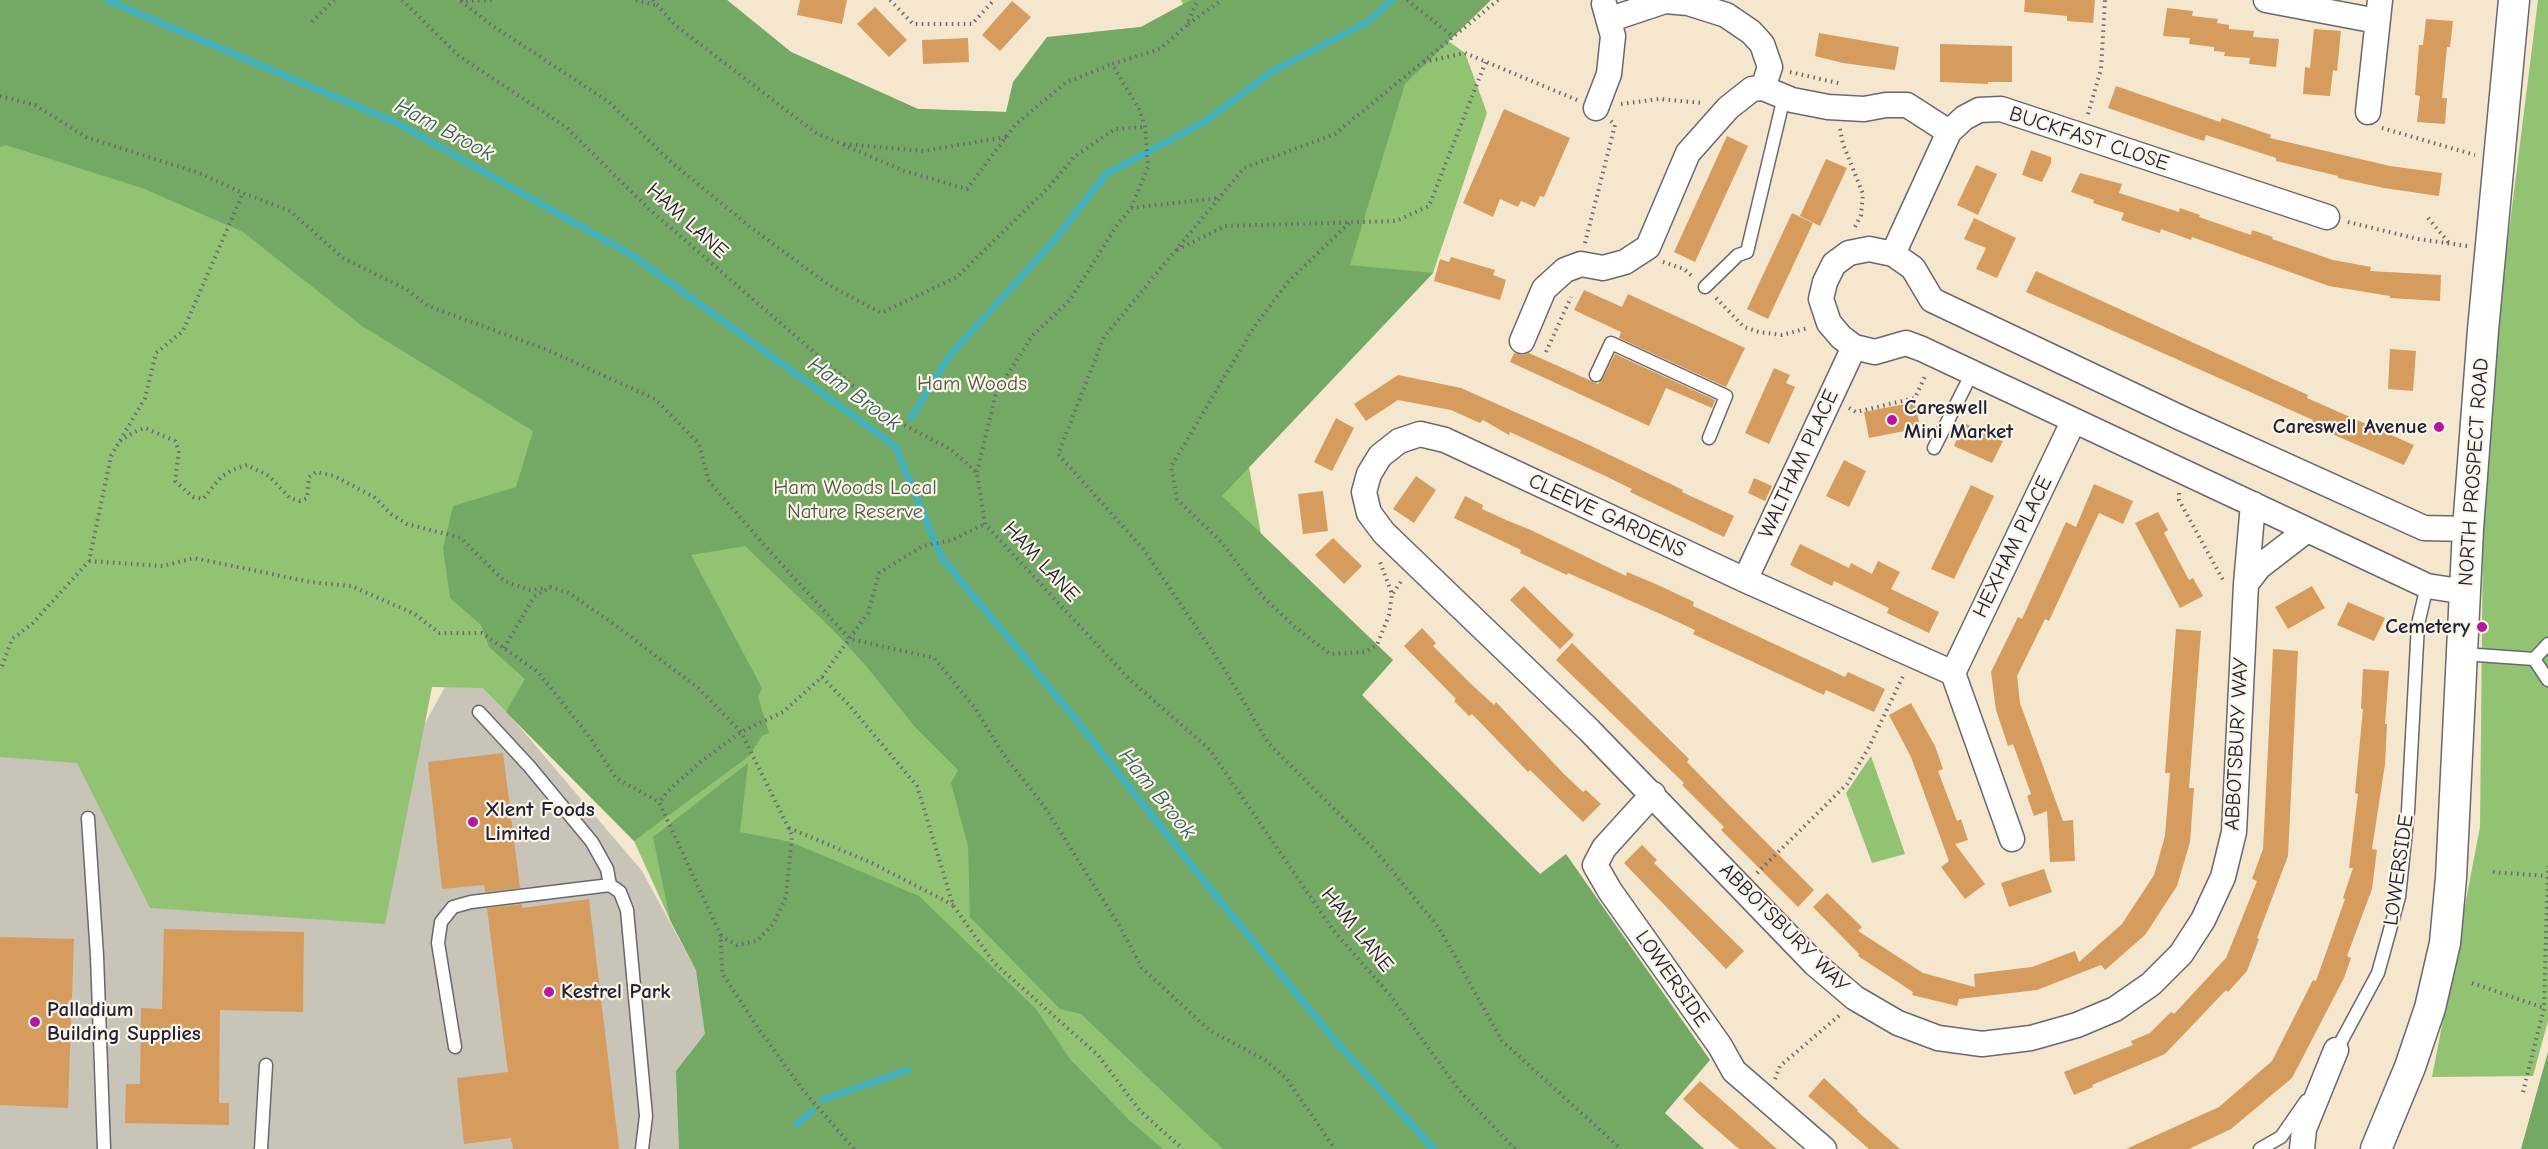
<!DOCTYPE html>
<html>
<head>
<meta charset="utf-8">
<style>
  body { margin:0 }
  canvas { display:block; background:#f4e7cd }
</style>
</head>
<body>
<canvas width="2548" height="1149"></canvas>
<script>
const context = document.querySelector('canvas').getContext('2d');
context.lineJoin = 'round';
function paint(path, color) { context.fillStyle = color; context.fill(path, 'evenodd'); }
const toPath = rows => new Path2D(rows.map(r => 'M' + r).join(''));
function strokePath(path, color, width, dash) { context.strokeStyle = color; context.lineWidth = width; context.lineCap = dash ? 'butt' : 'round'; context.setLineDash(dash || []); context.stroke(path); }
function drawText(font, color, halo, rows, align = 'center') {
  context.font = font + ' "Comic Neue",sans-serif'; context.lineWidth = 4.5; context.setLineDash([]); context.textBaseline = 'middle'; context.strokeStyle = halo; context.fillStyle = color; for (const [text, x, y, turn = 0] of rows) {
    context.save(); context.translate(x, y); context.rotate((+turn || 0) * Math.PI / 180); context.textAlign = isNaN(turn) ? turn : align; if (halo) context.strokeText(text, 0, 0); context.fillText(text, 0, 0); context.restore();
  }
}
const industrial = toPath([
  [461,658,642,871,696,970,705,1034,676,1071,679,1149,0,1149,0,757,413,745]
]);
const green = toPath([
  [0,0,727,0,791,52,918,109,1006,112,1093,32,1141,27,1183,4,1181,0,1391,0,1465,53,1487,113,1433,273,1249,467,1261,534,1393,660,1362,695,1664,1113,1704,1149,679,1149,676,1071,705,1034,696,970,670,920,634,841,483,688,432,687,385,924,150,908,77,763,0,757],
  [2538,0,2548,0,2548,1021,2533,1076,2432,1077,2480,827,2484,431],
  [1871,756,1905,854,1872,863,1846,793]
]);
const forest = toPath([
  [0,0,727,0,791,52,918,109,1006,112,1013,82,1047,37,1141,27,1191,0,1491,0,1405,84,1350,265,1433,273,1222,496,1393,660,1362,695,1540,874,1566,854,1710,1060,1665,1113,1704,1149,1223,1149,1081,1014,1060,1009,970,917,968,846,951,783,958,770,915,727,867,667,833,630,745,546,691,555,762,688,758,697,769,733,762,736,749,756,634,841,506,712,525,679,489,647,481,625,450,598,443,548,453,506,516,487,533,431,362,326,243,232,142,188,6,145,0,147],
  [748,763,740,832,791,842,919,896,1036,1009,1070,1059,1129,1120,1163,1149,679,1149,676,1071,705,1034,696,970,670,920,653,837],
  [2548,1052,2548,1149,2521,1149,2539,1084]
]);
const stream = toPath([
  [107,0,399,124,635,257,895,446,942,558,1069,711,1216,896,1333,1038,1434,1149],
  [911,418,950,355,1053,242,1106,174,1204,122,1273,71,1369,21,1392,0],
  [822,1100,908,1070],
  [797,1124,812,1111]
]);
const building = toPath([
  [800,0,847,0,842,24,797,15],
  [2025,0,2095,0,2093,23,2067,21,2067,16,2024,12],
  [1012,1,1031,17,1000,51,982,35],
  [875,7,907,40,889,57,857,24],
  [2167,8,2193,11,2192,16,2218,19,2217,23,2229,25,2229,29,2254,31,2253,37,2279,39,2276,67,2249,64,2250,58,2224,56,2225,52,2214,51,2214,47,2189,44,2190,38,2163,36],
  [2426,19,2453,21,2450,47,2447,47,2442,98,2447,98,2445,124,2417,122,2420,96,2415,95,2419,45,2423,45],
  [2314,29,2341,31,2337,71,2333,70,2330,96,2303,94,2305,67,2310,68],
  [1819,33,1899,47,1895,70,1843,63,1815,56],
  [968,38,969,62,923,64,922,40],
  [1940,44,2012,46,2012,82,1988,82,1988,84,1940,82],
  [2116,86,2220,122,2222,118,2271,135,2270,138,2390,166,2442,173,2439,196,2384,188,2338,178,2338,176,2276,161,2276,158,2206,135,2204,141,2183,134,2108,108],
  [1504,109,1570,138,1544,197,1540,196,1535,207,1521,201,1518,207,1500,199,1493,217,1463,203],
  [1727,136,1748,146,1695,262,1674,252],
  [2031,150,2051,157,2051,163,2042,182,2022,175],
  [1826,159,1847,168,1820,226,1800,216],
  [1976,165,1997,174,1978,215,1957,205],
  [2080,173,2122,184,2119,193,2179,212,2180,208,2200,215,2199,217,2251,235,2252,230,2273,237,2272,239,2333,260,2371,267,2370,271,2441,275,2440,301,2390,298,2390,296,2329,286,2192,237,2191,240,2161,229,2160,233,2121,220,2124,213,2093,203,2094,200,2071,192],
  [1792,213,1813,223,1768,319,1747,309],
  [1974,218,2016,238,1997,278,1976,269,1986,248,1964,239],
  [1451,257,1495,270,1493,275,1506,280,1500,300,1434,281,1440,259,1449,262],
  [2036,271,2308,395,2307,398,2414,445,2404,465,2311,425,2313,420,2026,292],
  [1584,290,1622,307,1628,294,1745,348,1726,387,1619,338,1621,332,1574,310],
  [2390,349,2416,351,2413,391,2388,389],
  [1514,353,1523,355,1529,353,1598,384,1603,378,1615,354,1715,400,1712,408,1666,388,1649,426,1510,362],
  [1774,368,1790,375,1786,383,1795,387,1769,444,1745,433],
  [1398,375,1461,388,1587,444,1683,490,1682,492,1734,516,1724,537,1630,492,1632,489,1601,474,1510,432,1509,435,1483,420,1480,423,1451,410,1398,400,1366,421,1354,404],
  [1915,402,1920,428,1869,438,1864,412],
  [1336,418,1354,428,1332,471,1314,462],
  [1964,423,2003,441,1992,463,1954,446],
  [1844,460,1866,471,1849,507,1826,496],
  [1416,476,1436,490,1414,523,1393,509],
  [1754,478,1772,486,1765,501,1748,493],
  [2094,484,2133,501,2123,524,2099,513,2049,621,2045,619,2017,676,2020,703,2063,821,2073,820,2075,861,2050,862,2047,811,2034,816,2027,796,2031,794,2013,744,2008,746,1996,710,1991,672,2018,617,2022,619,2066,522,2076,527],
  [1971,485,1994,496,1954,579,1931,569],
  [1323,491,1328,531,1303,534,1298,494],
  [1465,496,1483,505,1482,509,1506,520,1531,530,1626,576,1627,572,1658,585,1694,602,1693,606,1845,677,1848,672,1885,689,1874,712,1826,690,1824,695,1693,634,1695,630,1665,616,1568,573,1567,575,1520,553,1521,550,1454,518],
  [2158,512,2168,530,2164,533,2189,580,2193,578,2203,596,2180,608,2135,523],
  [1333,538,1362,566,1344,584,1315,555],
  [1800,544,1849,568,1851,563,1872,574,1878,561,1900,572,1891,589,1939,612,1929,633,1887,613,1889,608,1834,581,1832,586,1790,565],
  [1524,586,1574,635,1560,649,1510,600],
  [2312,586,2325,608,2288,629,2275,607],
  [2348,602,2385,618,2374,641,2337,625],
  [1422,628,1436,643,1433,646,1471,684,1494,705,1496,702,1564,774,1583,792,1586,790,1601,804,1583,822,1530,770,1528,772,1472,714,1469,716,1454,701,1456,699,1404,646],
  [2176,629,2201,631,2189,788,2194,788,2190,842,2177,886,2145,935,2105,970,2101,965,2037,990,1959,999,1957,1006,1912,995,1913,992,1858,956,1859,954,1813,907,1827,893,1862,927,1858,931,1923,973,1975,987,1974,974,2032,967,2075,951,2079,962,2122,924,2154,875,2165,836,2170,773,2165,773],
  [1572,643,1689,759,1687,762,1730,806,1814,890,1798,907,1721,830,1724,827,1682,785,1684,783,1556,660],
  [2273,649,2298,651,2288,856,2257,938,2259,939,2247,971,2228,992,2226,990,2165,1054,2092,1085,2093,1087,2074,1095,2064,1072,2133,1045,2131,1041,2150,1033,2171,1012,2174,1014,2226,958,2257,881,2252,879,2263,849],
  [2363,669,2389,671,2385,724,2387,724,2385,764,2372,849,2377,850,2372,889,2347,956,2351,958,2344,978,2292,1078,2231,1129,2189,1149,2126,1149,2219,1107,2272,1061,2313,980,2316,981,2345,899,2343,898,2353,868,2349,868,2358,794,2355,793,2363,709,2361,709],
  [1911,703,1935,746,1943,769,1938,771,1957,821,1961,819,1968,840,1955,844,1985,884,1965,899,1941,867,1949,861,1911,757,1889,715],
  [503,753,520,888,485,892,484,885,442,889,428,762],
  [1642,845,1657,860,1654,863,1744,951,1726,969,1624,863],
  [2044,869,2052,892,2009,907,2001,883],
  [589,899,619,1149,513,1149,511,1138,464,1144,457,1078,508,1072,487,908,522,904,522,908],
  [164,929,304,932,303,1012,220,1010,219,1103,229,1103,229,1125,125,1123,126,1084,140,1084,141,1008,162,1009],
  [0,937,74,939,68,1108,0,1105],
  [1824,1078,1858,1110,1857,1111,1900,1149,1869,1149,1808,1096],
  [1700,1081,1742,1118,1777,1149,1739,1149,1701,1116,1683,1099]
]);
const path = toPath([
  [402,0,459,56,566,127,650,210,889,417,952,450,977,473,985,524,1128,678,1210,750,1333,930,1390,995,1459,1090,1515,1149],
  [636,0,658,6],
  [653,0,675,25,816,133,904,171,967,189,1015,125,1065,83,1112,64],
  [890,0,913,24,972,24,994,0],
  [1407,0,1454,37],
  [1498,0,1335,134,1244,168,1104,337,1058,454,1144,550,1223,667,1269,744,1374,849,1439,928,1502,1041,1621,1149],
  [460,1,493,0],
  [461,1,490,24,609,102,672,163,749,226,829,285,881,313,957,277,1049,187,1075,156,1115,129,1145,127],
  [312,22,334,0],
  [1188,24,1222,0],
  [1424,62,1465,53,1577,100],
  [1790,72,1842,84],
  [0,96,35,105,86,137,199,173,243,193,290,211,343,258,406,289,428,306,548,350,655,399,699,444,709,481,764,545,850,639,934,658,975,708,1003,754,1044,806,1119,925,1142,968,1209,1030,1265,1060,1286,1078,1335,1149],
  [1621,104,1659,99,1703,103],
  [2088,114,2101,69,2105,0],
  [2382,128,2475,155],
  [1840,129,1843,144,1863,194,1861,215,1854,229],
  [844,144,924,151,1006,137],
  [1131,208,1219,198],
  [2428,218,2449,243],
  [2348,222,2418,239,2467,246],
  [1349,223,1288,282,1254,327,1171,467,1177,499,1221,542,1263,597,1295,627,1330,654,1365,652,1377,645,1389,615,1392,594,1380,562],
  [1585,243,1615,125,1611,121],
  [1177,250,1225,226,1396,221,1429,206,1486,61],
  [1663,262,1684,269,1693,277],
  [1716,298,1744,327,1759,332,1782,335,1808,328],
  [1546,352,1571,297],
  [1849,408,1856,412,1915,398,1926,374],
  [120,441,134,432,145,428,175,441,179,451,175,481,193,497,203,499,221,477,232,470,247,465,269,476,290,498,300,501,307,498,309,477,316,472,334,476,374,497,391,514,407,524,461,538,504,581,530,590,546,588],
  [977,472,996,393,1032,336,1070,300,1117,225,1131,208,1148,167,1145,127,1139,109,1112,64,1160,49,1186,26,1198,0],
  [2179,493,2179,500,2224,582],
  [89,561,163,566,194,558,310,582,351,586,415,614,439,633,482,633,538,672,589,736,616,778,659,802],
  [1393,593,1402,580],
  [504,648,534,597,550,587,569,593,611,622,698,688,741,732,792,835,786,897,773,924,757,941,737,945,721,936],
  [2,666,12,639,33,623,89,561,111,456,145,398,156,353,183,331,243,193],
  [822,677,849,705,917,786,953,905,994,963,1098,1055,1140,1111,1183,1149],
  [789,828,872,863,953,905],
  [2493,872,2547,876],
  [1757,873,1847,784,1869,747,1904,674],
  [2472,983,2544,1008],
  [1775,1079,1780,1066,1841,1014],
  [2523,1092,2544,1008,2548,866],
  [854,1149,803,1090,758,1028,722,973,721,936,659,802,672,787,703,760,741,732,783,712,822,677,868,613,879,573,923,546,952,540,985,524]
]);
const service = toPath([
  [1705,287,1738,255,1747,252,1784,97],
  [1596,375,1611,343,1726,396,1709,438],
  [1934,448,1972,373],
  [2548,644,2534,659,2548,680],
  [2463,654,2534,659],
  [479,712,529,766,592,842,607,869,610,885],
  [88,818,97,956,104,1149],
  [455,1047,438,943,441,922,453,907,471,902,610,885,620,892,627,910,646,1116,642,1149],
  [2335,1053,2378,973,2399,897,2408,811,2418,624,2427,586],
  [261,1149,266,1065],
  [2260,1149,2281,1137,2306,1101]
]);
const minor = toPath([
  [2266,0,2377,21],
  [1611,21,1620,16,1665,1,1688,3,1726,15,1751,32,1762,44,1770,67,1763,88],
  [1596,108,1609,74,1613,36,1604,4],
  [2368,112,2380,0],
  [1893,254,1949,132,1964,118,1979,110,2001,109,2327,217],
  [1522,341,1544,289,1565,270,1581,264,1603,268,1625,262,1648,247,1688,153,1728,108,1752,89,1763,88,1792,100,1828,107,1864,109,1886,105,1907,105,1949,132],
  [1745,580,1854,347],
  [2246,584,2259,567,2307,530],
  [2466,592,2427,586,1922,349,1906,343,1875,352,1854,347,1841,337,1829,323,1821,299,1825,282,1834,264,1849,253,1869,249,1893,254,1913,268,1932,300,2183,419,2424,528,2468,529],
  [1953,673,1745,580,1445,440,1420,434,1399,441,1380,456,1369,474,1364,492,1369,513,1384,533,1589,730,1815,964,1855,998,1898,1023,1938,1038,1982,1044,2031,1038,2077,1025,2115,1009,2151,984,2181,954,2203,920,2223,877,2234,832,2246,584,2253,504],
  [1953,673,2073,422],
  [1953,673,2012,839],
  [1653,794,1604,848,1595,865,1610,891,1720,1046,1734,1071,1824,1149],
  [2302,1149,2304,1129,2336,1050]
]);
const tertiary = toPath([
  [2376,1149,2410,1067,2430,1008,2445,943,2451,878,2468,529,2483,330,2514,0]
]);
const markers = [
  [1892,420,6,"#b5179e"],
  [2439,427,6,"#b5179e"],
  [2482,627,6,"#b5179e"],
  [473,822,6,"#b5179e"],
  [549,992,6,"#b5179e"],
  [35,1022,6,"#b5179e"]
];
const streetNames = [
  ["BUCKFAST CLOSE",2089,139,18],
  ["HAM LANE",687,221,42],
  ["WALTHAM PLACE",1799,464,-65],
  ["NORTH PROSPECT ROAD",2474,472,-86],
  ["CLEEVE GARDENS",1607,516,25],
  ["HEXHAM PLACE",2013,547,-64],
  ["HAM LANE",1041,562,47],
  ["ABBOTSBURY WAY",2237,744,-87],
  ["LOWERSIDE",2399,870,-82],
  ["ABBOTSBURY WAY",1784,928,45],
  ["HAM LANE",1357,930,51],
  ["LOWERSIDE",1672,979,55]
];
const parkNames = [
  ["Ham Woods",972,384],
  ["Ham Woods Local",855,488],
  ["Nature Reserve",855,512]
];
const poiNames = [
  ["Careswell",1904,408],
  ["Mini Market",1904,432],
  ["Careswell Avenue",2427,427,"right"],
  ["Cemetery",2470,627,"right"],
  ["Xlent Foods",485,810],
  ["Limited",485,834],
  ["Kestrel Park",561,992],
  ["Palladium",47,1010],
  ["Building Supplies",47,1034]
];
const waterNames = [
  ["Ham Brook",444,130,28],
  ["Ham Brook",854,394,36],
  ["Ham Brook",1157,794,51]
];
paint(industrial, '#c8c4b8');
paint(green, '#91c373');
paint(forest, '#74a965');
strokePath(stream, '#42b1bc', 7);
paint(building, '#d59c5d');
strokePath(service, '#6c676e', 15);
strokePath(minor, '#6c676e', 27);
strokePath(tertiary, '#6c676e', 33);
strokePath(path, '#6c676e', 4, [1.5, 4.5]);
strokePath(service, '#fff', 12);
strokePath(minor, '#fff', 24);
strokePath(tertiary, '#fff', 30);
for (const [x, y, r, color] of markers) { const dot = new Path2D(); dot.arc(x, y, r, 0, 2 * Math.PI); context.fillStyle = color; context.fill(dot); strokePath(dot, '#fcf5e5', 2); }
drawText('21px', '#22223b', '#fcf5e5', streetNames);
drawText('21px', '#495a4f', '#fcf5e5', parkNames);
drawText('bold 21px', '#22223b', '#fcf5e5', poiNames, 'left');
drawText('italic 22px', '#2f5b6f', '#fcf5e5', waterNames);
</script>
</body>
</html>
